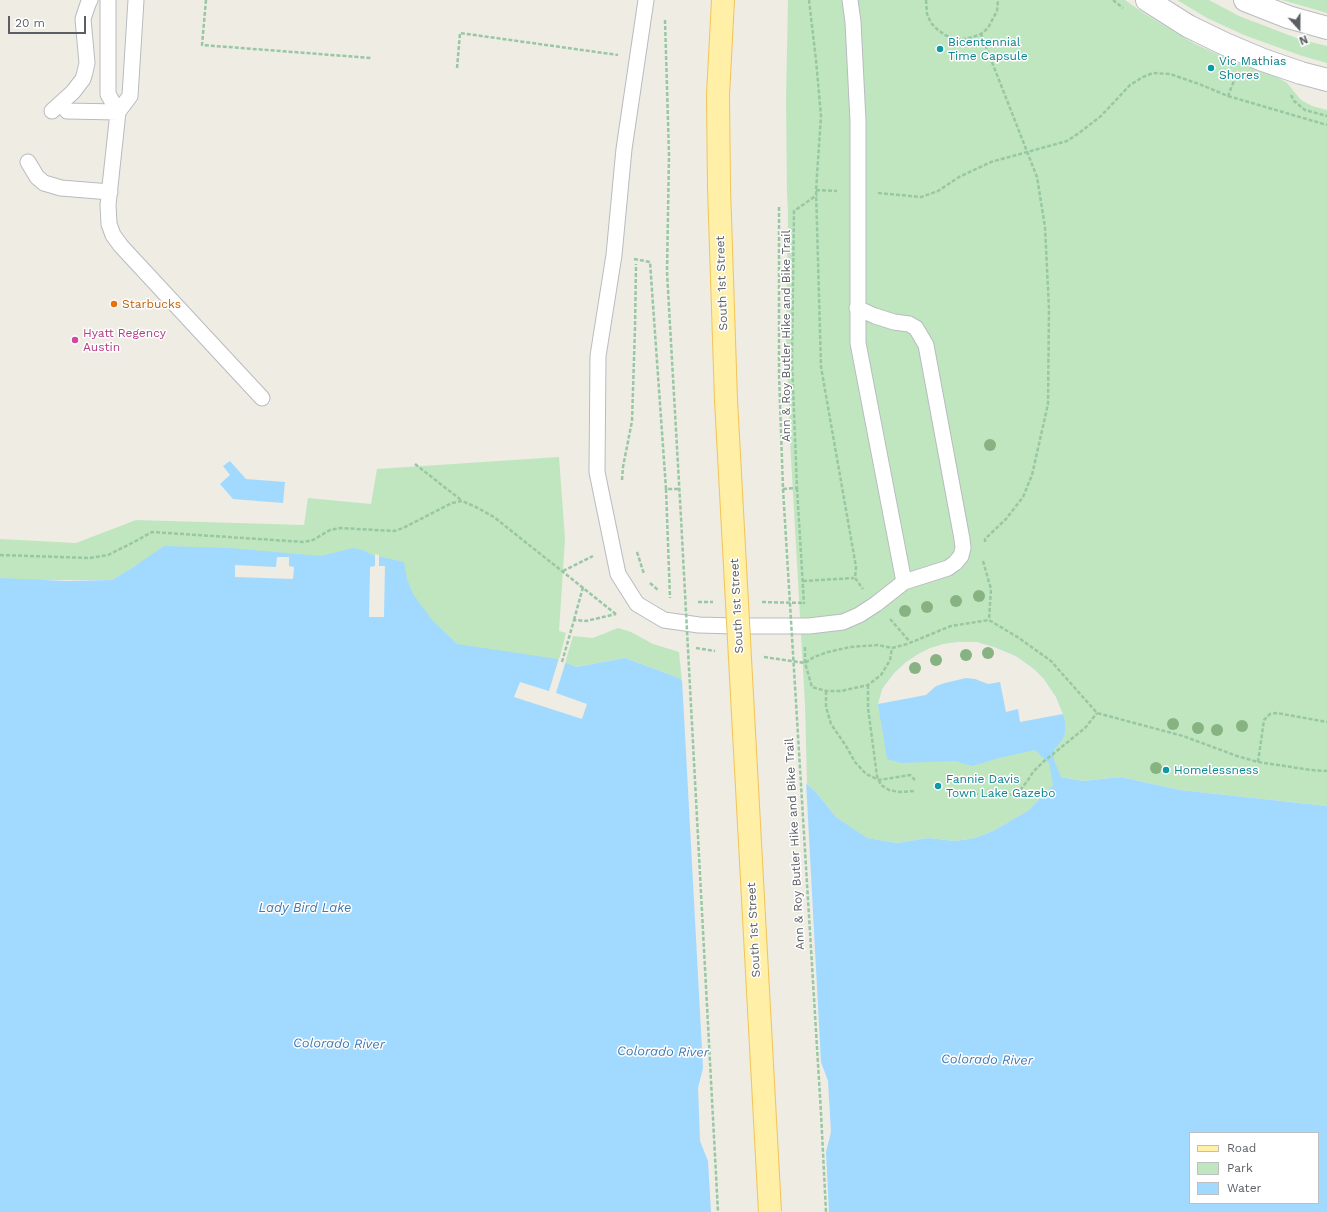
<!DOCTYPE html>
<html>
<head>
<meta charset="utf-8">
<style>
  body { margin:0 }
  #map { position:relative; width:1327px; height:1212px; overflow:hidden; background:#eeece3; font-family:"Work Sans",sans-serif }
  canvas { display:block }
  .legend { position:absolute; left:1189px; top:1132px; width:130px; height:72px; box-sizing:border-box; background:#fff; border:1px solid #bdbfc1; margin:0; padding:5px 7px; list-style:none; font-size:12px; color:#5b5f64 }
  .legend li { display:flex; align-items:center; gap:8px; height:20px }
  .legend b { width:20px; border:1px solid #bdbfc1 }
  .north { position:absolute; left:1279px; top:8px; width:40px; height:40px; -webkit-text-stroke:3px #fff; paint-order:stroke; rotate:159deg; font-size:11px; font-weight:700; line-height:16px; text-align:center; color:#5b5f64 }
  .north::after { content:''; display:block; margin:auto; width:14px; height:18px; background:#5b5f64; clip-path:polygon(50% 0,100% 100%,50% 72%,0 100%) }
  .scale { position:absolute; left:8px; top:16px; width:78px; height:18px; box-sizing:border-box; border:2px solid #5b5f64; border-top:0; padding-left:5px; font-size:12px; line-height:14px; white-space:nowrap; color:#5b5f64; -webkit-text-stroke:3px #fff; paint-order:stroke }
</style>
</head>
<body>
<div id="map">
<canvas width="1327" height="1212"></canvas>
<ul class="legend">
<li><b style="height:5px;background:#ffefa7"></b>Road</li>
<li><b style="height:11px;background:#c0e6bf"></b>Park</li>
<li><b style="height:11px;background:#a2d9ff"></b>Water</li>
</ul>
<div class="north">N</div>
<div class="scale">20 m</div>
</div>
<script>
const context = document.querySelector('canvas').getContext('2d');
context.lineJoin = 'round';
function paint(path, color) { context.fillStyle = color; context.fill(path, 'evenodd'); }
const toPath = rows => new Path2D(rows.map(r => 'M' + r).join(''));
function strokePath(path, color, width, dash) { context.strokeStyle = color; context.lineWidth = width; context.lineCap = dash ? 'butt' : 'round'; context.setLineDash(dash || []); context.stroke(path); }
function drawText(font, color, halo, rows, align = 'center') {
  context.font = font + ' "Work Sans",sans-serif'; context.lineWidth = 3; context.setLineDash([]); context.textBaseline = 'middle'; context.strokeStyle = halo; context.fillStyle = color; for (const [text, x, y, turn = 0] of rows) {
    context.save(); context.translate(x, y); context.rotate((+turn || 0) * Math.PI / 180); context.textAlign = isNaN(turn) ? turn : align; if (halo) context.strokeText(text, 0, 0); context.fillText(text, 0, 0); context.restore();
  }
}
const green = toPath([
  [788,0,1125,0,1145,14,1195,44,1235,62,1277,77,1287,83,1301,100,1312,106,1327,110,1327,806,1180,790,1121,777,1083,781,1061,777,1029,810,993,831,975,838,955,841,928,838,897,843,866,838,836,817,816,792,807,784,805,705,790,440,786,336,788,213,787,193,786,100],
  [1177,0,1209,0,1239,16,1299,39,1327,46,1327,63,1302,56,1244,35,1207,18],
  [1282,0,1327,0,1327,13,1310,8],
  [559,457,565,539,559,631,566,633,559,660,446,652,135,566,112,580,0,580,0,539,76,543,136,520,304,525,308,498,371,504,377,469],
  [618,628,631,632,653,644,679,652,682,682,679,678,625,658,576,667,565,663,573,636,593,638]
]);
const water = toPath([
  [230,461,246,479,285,482,283,503,233,499,220,484,230,475,223,466],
  [164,546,230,548,321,556,353,548,363,550,372,555,404,562,407,579,413,594,432,620,457,644,557,659,576,667,625,658,679,678,694,694,761,744,816,792,836,817,867,838,897,843,928,838,955,841,975,838,993,831,1029,810,1053,785,1049,763,1035,750,999,758,972,766,955,761,901,763,887,759,878,704,882,689,894,673,906,662,918,654,943,644,957,642,977,642,994,647,1016,656,1034,669,1044,679,1056,697,1063,714,1065,723,1065,733,1063,739,1054,750,1054,760,1061,777,1083,781,1121,777,1180,790,1327,806,1327,1212,0,1212,0,578,66,581,112,580,135,566],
  [1190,1133,1318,1133,1318,1203,1190,1203]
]);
const pier = toPath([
  [375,554,379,555,379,566,385,566,384,617,369,617,370,567,375,566],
  [277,557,289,557,289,566,294,567,293,579,235,577,235,565,276,567],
  [957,642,977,642,994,647,1016,656,1034,669,1044,679,1056,697,1063,714,1020,722,1018,709,1006,712,1000,682,988,684,975,679,966,678,945,683,936,686,926,695,878,704,882,689,894,673,906,662,918,654,930,648,943,644],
  [559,658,566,661,556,693,587,704,582,719,514,697,520,682,549,691],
  [682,679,695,692,763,742,806,781,821,1062,828,1081,831,1132,826,1152,829,1212,711,1212,708,1161,700,1141,698,1088,703,1068]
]);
const path = toPath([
  [206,0,202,45,371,58],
  [809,0,816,60,821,116,816,190,821,367,856,567,855,578,863,589],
  [926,0,927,14,931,23,938,30,945,35,955,39,964,39,973,37,981,34,988,28,997,11,998,0],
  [1113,0,1123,8],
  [981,34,1037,177,1045,227,1049,309,1048,404,1032,475,1023,497,1006,519,985,539,985,542],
  [457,68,460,33,618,55],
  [1291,95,1294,101,1305,110,1327,116],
  [1228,96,1327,125],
  [816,190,837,191],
  [878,193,921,197,938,191,959,177,991,162,1067,141,1079,133,1101,116,1130,85,1143,77,1153,73,1170,74,1199,84,1228,96,1236,76],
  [779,207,779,373,783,489,797,488,792,361,794,211,817,195],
  [634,259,650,262,666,489,680,489],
  [415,464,461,500],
  [622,480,623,467,632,421,635,328,636,264],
  [797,488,804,604],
  [666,489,670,598],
  [637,552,644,574],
  [0,555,90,558,108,555,134,542,152,532,304,542,313,540,330,530,340,528,394,531,403,528,452,503,462,501,474,506,494,517,617,615],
  [983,561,991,589,989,620],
  [563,571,593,556],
  [803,581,854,578],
  [650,583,658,590],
  [698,602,713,602],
  [762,602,804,603],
  [890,619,911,643],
  [574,620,583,587],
  [805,647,805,663,812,687,826,691,841,691,868,685,881,675,890,660,892,648],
  [696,648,715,651],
  [764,657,805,663,814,657,828,652,850,647,878,645,892,648,907,644,951,626,989,620,1019,638,1051,661,1097,713,1183,736,1237,756,1258,762,1311,770,1327,771],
  [562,662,574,620,586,621,616,614],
  [868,685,868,708,877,776,881,785,889,790,899,792,915,791],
  [826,691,826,707,831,724,846,746,855,762,866,774,879,780,910,775,915,780],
  [1258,762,1264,720,1270,714,1277,713,1327,722],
  [962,795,977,794,1003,796,1018,793,1028,780,1033,772,1043,762,1085,728,1097,713]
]);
const service = toPath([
  [108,0,108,94,118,112],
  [136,0,130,96,118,112,108,205,109,224,113,235,121,246,262,398],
  [646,0,624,149,614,255,598,356,597,472,618,574,637,604,664,620,699,625,735,626,809,626,843,622,859,615,876,604,904,582,858,343,858,121,853,22,850,0],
  [52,111,73,92,83,79,85,72,87,63,83,19,88,4,90,0],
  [67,111,118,112],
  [28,162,37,177,44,183,61,188,110,192],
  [857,308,875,316,894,322,909,324,916,328,926,345,962,539,963,548,961,556,955,563,948,568,904,582]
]);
const tertiary = toPath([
  [1147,0,1188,26,1225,44,1263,60,1301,73,1327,80],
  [1245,0,1288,17,1327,28]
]);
const primary = toPath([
  [723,0,718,95,719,187,726,400]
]);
const pathBridge = toPath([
  [665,20,669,155,667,272,681,518,718,1212],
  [783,489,821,1113,826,1212]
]);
const primaryBridge = toPath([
  [726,400,770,1212]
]);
const trees = [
  [990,445],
  [979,596],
  [956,601],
  [927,607],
  [905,611],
  [988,653],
  [966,655],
  [936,660],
  [915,668],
  [1173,724],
  [1242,726],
  [1198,728],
  [1217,730],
  [1156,768]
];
const markers = [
  [940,49,4,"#0f9aa8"],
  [1211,68,4,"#0f9aa8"],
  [114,304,4,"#e8710a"],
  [75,340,4,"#d1479c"],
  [1166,770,4,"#0f9aa8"],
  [938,786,4,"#0f9aa8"]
];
const cultureNames = [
  ["Bicentennial",948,42],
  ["Time Capsule",948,56],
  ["Vic Mathias",1219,61],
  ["Shores",1219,75],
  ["Homelessness",1174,770],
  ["Fannie Davis",946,779],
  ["Town Lake Gazebo",946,793]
];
const streetNames = [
  ["South 1st Street",722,283,-92],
  ["Ann & Roy Butler Hike and Bike Trail",786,336,-90],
  ["South 1st Street",737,606,-93],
  ["Ann & Roy Butler Hike and Bike Trail",795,844,-93],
  ["South 1st Street",754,930,-93]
];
const foodNames = [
  ["Starbucks",122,304]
];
const hotelNames = [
  ["Hyatt Regency",83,333],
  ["Austin",83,347]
];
const waterNames = [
  ["Lady Bird Lake",305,908],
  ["Colorado River",339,1044,1],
  ["Colorado River",663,1052,1],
  ["Colorado River",987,1060,1]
];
paint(green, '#c0e6bf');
paint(water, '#a2d9ff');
paint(pier, '#eeece3');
strokePath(service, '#b8bbc0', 17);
strokePath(tertiary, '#b8bbc0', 24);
strokePath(primary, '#f3c457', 24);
strokePath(path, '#98c7a4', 2.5, [4, 2]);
strokePath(service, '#fff', 15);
strokePath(tertiary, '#fff', 22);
strokePath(primary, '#ffefa7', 22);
strokePath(primaryBridge, '#f3c457', 24, []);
strokePath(pathBridge, '#98c7a4', 2.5, [4, 2]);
strokePath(primaryBridge, '#ffefa7', 22);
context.fillStyle = '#87b383';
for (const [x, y] of trees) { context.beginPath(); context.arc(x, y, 6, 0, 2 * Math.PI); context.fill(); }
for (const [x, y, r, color] of markers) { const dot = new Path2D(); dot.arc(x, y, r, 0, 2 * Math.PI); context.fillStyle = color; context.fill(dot); strokePath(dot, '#fff', 1.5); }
drawText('12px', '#0d838f', '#fff', cultureNames, 'left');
drawText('12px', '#5b5f64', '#fff', streetNames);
drawText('12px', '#c56008', '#fff', foodNames, 'left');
drawText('12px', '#b23c85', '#fff', hotelNames, 'left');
drawText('italic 13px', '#3e79b3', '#fff', waterNames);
</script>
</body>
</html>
